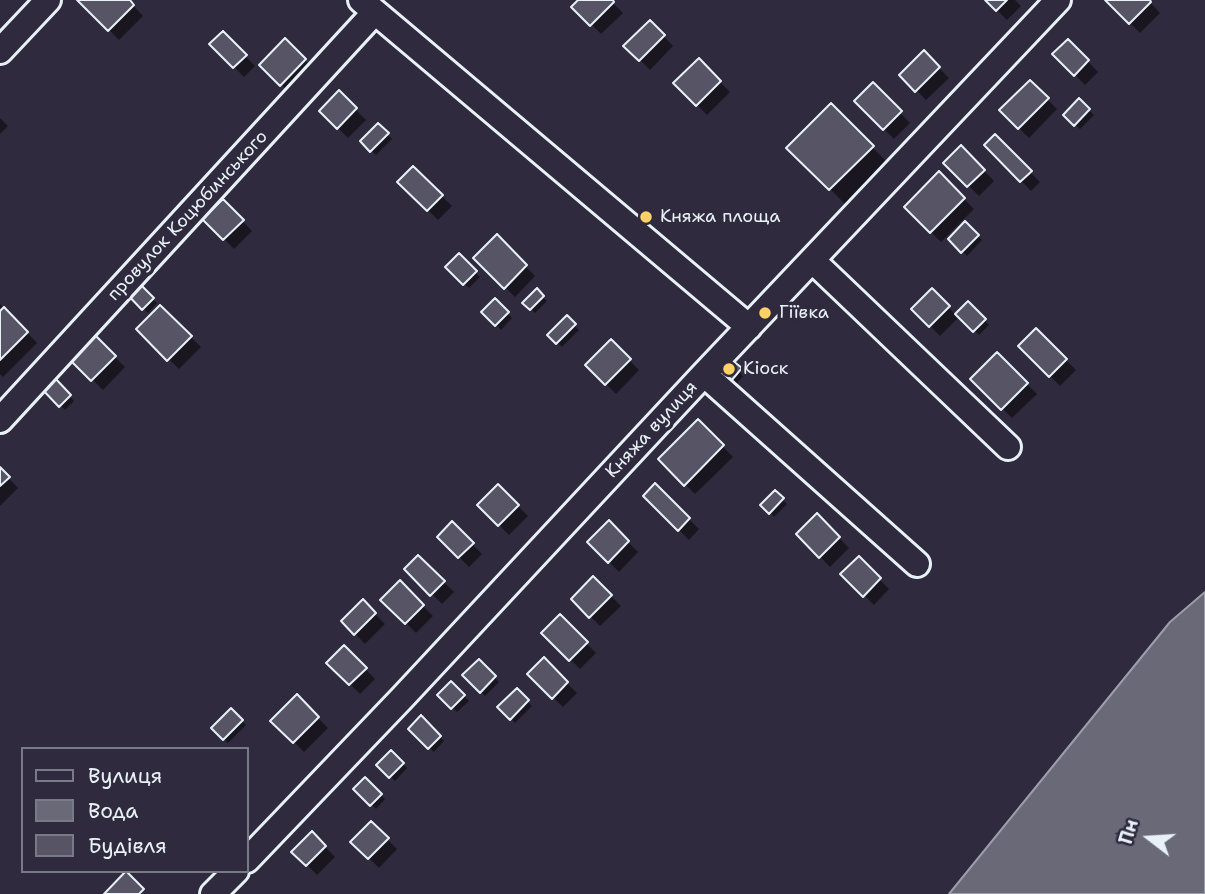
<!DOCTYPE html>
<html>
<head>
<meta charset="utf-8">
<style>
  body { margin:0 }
  #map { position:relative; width:1205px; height:894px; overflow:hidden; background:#2f2a3d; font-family:"Shantell Sans",sans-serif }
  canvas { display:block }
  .legend { position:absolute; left:21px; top:747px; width:228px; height:126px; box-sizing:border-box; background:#2f2a3d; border:2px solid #797a88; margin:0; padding:9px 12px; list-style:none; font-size:21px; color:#e8f1f8 }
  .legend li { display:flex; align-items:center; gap:14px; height:35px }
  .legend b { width:35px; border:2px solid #797a88 }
  .north { position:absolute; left:1114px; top:803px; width:70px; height:70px; -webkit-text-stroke:5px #2f2a3d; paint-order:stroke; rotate:287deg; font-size:19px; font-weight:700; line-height:28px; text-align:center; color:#e8f1f8 }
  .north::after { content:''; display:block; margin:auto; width:24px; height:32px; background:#e8f1f8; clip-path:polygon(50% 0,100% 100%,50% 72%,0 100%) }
</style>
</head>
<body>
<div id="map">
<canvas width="1205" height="894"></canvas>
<ul class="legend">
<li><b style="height:9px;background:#2f2a3d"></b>Вулиця</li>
<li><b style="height:19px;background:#696978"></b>Вода</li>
<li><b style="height:19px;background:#575565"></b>Будівля</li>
</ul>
<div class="north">Пн</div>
</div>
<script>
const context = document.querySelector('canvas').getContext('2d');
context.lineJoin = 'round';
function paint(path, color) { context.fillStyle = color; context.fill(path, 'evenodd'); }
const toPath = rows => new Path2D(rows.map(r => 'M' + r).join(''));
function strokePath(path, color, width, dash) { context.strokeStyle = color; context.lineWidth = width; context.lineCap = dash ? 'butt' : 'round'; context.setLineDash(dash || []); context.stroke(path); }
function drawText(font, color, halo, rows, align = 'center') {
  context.font = font + ' "Shantell Sans",sans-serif'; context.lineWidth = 7; context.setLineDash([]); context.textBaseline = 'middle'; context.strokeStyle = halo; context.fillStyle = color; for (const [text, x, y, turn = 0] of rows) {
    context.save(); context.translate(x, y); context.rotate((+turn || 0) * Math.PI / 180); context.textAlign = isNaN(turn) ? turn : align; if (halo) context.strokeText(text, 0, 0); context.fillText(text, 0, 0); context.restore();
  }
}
const water = toPath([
  [1205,592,1205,894,949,894,1170,622,1205,592]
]);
const shadow = toPath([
  [80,0,128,0,143,16,119,40],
  [581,0,610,0,623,13,601,34,574,7],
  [987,0,1015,0,1021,6,1007,20],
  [1107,0,1148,0,1160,13,1140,33],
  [650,22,673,46,650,70,626,46],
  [223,33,255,66,244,77,212,44],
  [285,41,315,70,291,94,261,65],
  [1068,41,1098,72,1085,85,1055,54],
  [924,53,949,78,926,100,902,75],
  [699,61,730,92,707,115,676,83],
  [1030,82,1057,109,1029,138,1001,110],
  [873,85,910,123,894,139,856,101],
  [339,93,366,120,348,138,321,111],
  [1079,101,1094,115,1080,129,1065,115],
  [831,106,887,162,845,204,789,148],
  [0,118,8,126,0,134],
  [378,125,392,139,376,155,362,141],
  [995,136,1040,182,1031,191,986,145],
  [961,147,994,181,979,196,945,163],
  [413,168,452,206,438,220,400,182],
  [939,174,974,209,941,242,906,207],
  [223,201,252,231,234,249,205,219],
  [965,224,982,240,967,256,950,239],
  [497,237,535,276,515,297,476,258],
  [459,256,480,277,469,288,448,267],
  [137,283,157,303,148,313,127,292],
  [537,291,547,301,535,313,525,303],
  [932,291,956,315,968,303,989,325,979,335,960,316,940,336,914,309],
  [495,301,512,318,501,330,484,312],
  [0,304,37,343,3,377,0,374],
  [160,307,201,347,179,369,138,329],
  [567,318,579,330,562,347,549,335],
  [1036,330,1076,370,1060,386,1020,346],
  [92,335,125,367,103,390,70,357],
  [611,342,639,370,616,394,587,365],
  [997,355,1037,394,1012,418,973,379],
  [741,370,745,374,736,384,724,374],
  [53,379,74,401,65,410,44,388],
  [698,421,733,457,695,494,660,459],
  [0,469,18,488,0,506],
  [498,486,528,516,509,535,479,505],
  [655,486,699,529,689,540,645,496],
  [775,492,787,504,774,517,763,505],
  [817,516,849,548,830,567,798,534],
  [609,523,638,552,619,572,590,542],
  [452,524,482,554,469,567,439,537],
  [418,557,454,592,442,604,407,569],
  [859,559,889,589,874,605,843,574],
  [593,578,621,606,600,626,573,599],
  [400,583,433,616,416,633,383,600],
  [363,602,385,624,365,644,343,621],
  [560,617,596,653,580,669,544,633],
  [344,647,375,679,360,694,329,663],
  [544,660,577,693,563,707,529,674],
  [479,661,499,682,485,696,465,675],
  [451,684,469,701,457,712,440,695],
  [517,691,532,706,515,723,500,707],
  [297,697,328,728,304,752,273,721],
  [231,710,246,725,228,743,213,728],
  [421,718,444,741,434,752,410,729],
  [391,752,407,768,395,781,379,765],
  [365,779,385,799,376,809,356,789],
  [371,823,397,849,379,868,353,842],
  [312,833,335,857,317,875,294,852]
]);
const building = toPath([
  [77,0,130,0,134,5,108,31,77,0],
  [578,0,613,0,614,2,590,26,571,7,578,0],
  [985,0,1007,0,996,11,985,0],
  [1105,0,1150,0,1151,2,1129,24,1105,0],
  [650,20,665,35,639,61,623,46,650,20],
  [223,31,247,55,233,68,209,44,223,31],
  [285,38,306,59,280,86,259,65,285,38],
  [1068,39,1089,60,1074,76,1052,54,1068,39],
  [924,50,940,67,915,92,899,75,924,50],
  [699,58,721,81,696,106,673,83,699,58],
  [1030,80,1049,98,1018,129,999,110,1030,80],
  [873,82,902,111,883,130,854,101,873,82],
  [339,90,357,108,337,129,319,111,339,90],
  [1079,98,1090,109,1074,126,1063,115,1079,98],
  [831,103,874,146,829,190,786,148,831,103],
  [378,123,389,133,370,152,360,141,378,123],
  [995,134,1032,171,1020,182,984,145,995,134],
  [961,145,985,170,967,187,943,163,961,145],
  [413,166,443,195,427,211,397,182,413,166],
  [939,171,965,198,930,233,904,207,939,171],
  [223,199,244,220,223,240,202,219,223,199],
  [965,221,979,235,961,253,948,239,965,221],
  [497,234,527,265,504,289,473,258,497,234],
  [459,253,477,271,463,285,445,267,459,253],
  [137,281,154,298,142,310,125,292,137,281],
  [537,288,544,296,530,310,522,303,537,288],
  [932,288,950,306,929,327,911,309,932,288],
  [495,298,509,312,495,326,481,312,495,298],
  [968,301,986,319,973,332,955,314,968,301],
  [160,305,192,336,167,361,136,329,160,305],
  [4,307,28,332,0,360,0,311,4,307],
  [567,315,576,324,556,344,547,335,567,315],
  [1036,328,1067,359,1049,377,1018,346,1036,328],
  [92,332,116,356,91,381,67,357,92,332],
  [611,339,631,359,605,385,585,365,611,339],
  [997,352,1028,383,1001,410,970,379,997,352],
  [728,357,742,368,731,381,717,370,728,357],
  [54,377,71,395,59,407,41,388,54,377],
  [698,419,724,445,684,486,658,459,698,419],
  [0,467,10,477,0,486,0,467],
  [655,483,690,518,678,531,643,496,655,483],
  [498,484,519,505,498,526,477,505,498,484],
  [775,490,784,498,769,514,760,505,775,490],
  [817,513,840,537,819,558,796,534,817,513],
  [609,520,629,541,608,563,587,542,609,520],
  [452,521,474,543,458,558,437,537,452,521],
  [418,555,445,581,430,596,404,569,418,555],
  [859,556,881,578,863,597,840,574,859,556],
  [593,576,612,595,589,618,571,599,593,576],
  [400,580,424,605,405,624,380,600,400,580],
  [363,599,376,613,354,635,341,621,363,599],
  [560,614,588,642,569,661,541,633,560,614],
  [344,645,367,668,349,685,326,663,344,645],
  [544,657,568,682,552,699,527,674,544,657],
  [479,659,496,676,480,693,462,675,479,659],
  [451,681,465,695,451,709,437,695,451,681],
  [517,688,529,700,510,720,497,707,517,688],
  [297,694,319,717,293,743,270,721,297,694],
  [231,708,243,720,223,740,211,728,231,708],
  [421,715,441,736,428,749,408,729,421,715],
  [391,750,404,763,389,778,376,765,391,750],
  [365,777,382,794,370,806,353,789,365,777],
  [371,821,389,838,368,859,350,842,371,821],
  [312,831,326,846,306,866,291,852,312,831],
  [126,871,144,889,139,894,104,894,126,871]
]);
const minor = toPath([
  [361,0,749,327],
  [0,51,48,0],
  [812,260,1008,447],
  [704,374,917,564],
  [0,420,375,12],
  [247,860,402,698,704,374,1058,0],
  [213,894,236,871]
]);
const markers = [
  [646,217,7,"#ffd166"],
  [765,313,7,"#ffd166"],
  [729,369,7,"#ffd166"]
];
const streetNames = [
  ["провулок Коцюбинського",188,216,-47],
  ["Княжа вулиця",652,430,-47]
];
const poiNames = [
  ["Княжа площа",660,217],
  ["Гіївка",779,313],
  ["Кіоск",743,369]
];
paint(water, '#696978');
strokePath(water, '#9c9fab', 2);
paint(shadow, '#0007');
paint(building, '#575565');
strokePath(building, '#e8f1f8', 2);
strokePath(minor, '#e8f1f8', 30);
strokePath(minor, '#2f2a3d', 24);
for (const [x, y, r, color] of markers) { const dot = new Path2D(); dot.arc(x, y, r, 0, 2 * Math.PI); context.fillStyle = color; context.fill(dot); strokePath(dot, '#2f2a3d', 2.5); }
drawText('18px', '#e8f1f8', '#2f2a3d', streetNames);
drawText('18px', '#e8f1f8', '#2f2a3d', poiNames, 'left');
</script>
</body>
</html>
